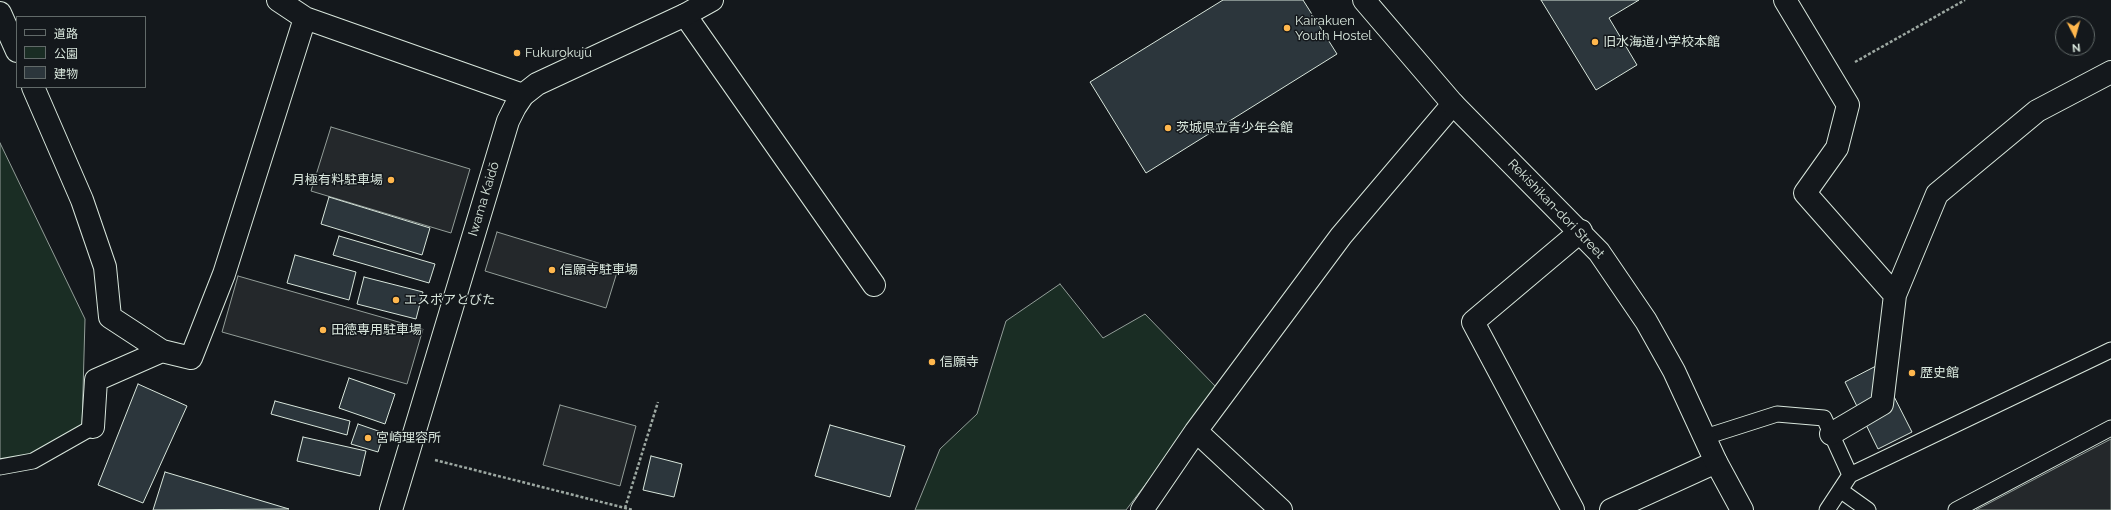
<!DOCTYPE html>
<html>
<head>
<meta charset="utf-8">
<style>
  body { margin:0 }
  #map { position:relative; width:2111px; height:510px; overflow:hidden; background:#14181c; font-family:Raleway,"Noto Sans JP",sans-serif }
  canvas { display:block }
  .legend { position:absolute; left:16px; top:16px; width:130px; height:72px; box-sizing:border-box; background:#14181c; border:1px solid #626a69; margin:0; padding:5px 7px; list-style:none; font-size:12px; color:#d8e6dc }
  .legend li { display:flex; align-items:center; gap:8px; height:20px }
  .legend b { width:20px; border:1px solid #626a69 }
  .north { position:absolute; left:2055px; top:16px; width:40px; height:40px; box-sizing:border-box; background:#14181c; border:1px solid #626a69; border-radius:50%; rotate:174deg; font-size:11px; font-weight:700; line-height:16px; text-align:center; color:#d8e6dc }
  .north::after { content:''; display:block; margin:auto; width:14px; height:18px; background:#ffb74d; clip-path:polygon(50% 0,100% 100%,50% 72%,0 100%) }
</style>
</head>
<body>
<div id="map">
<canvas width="2111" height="510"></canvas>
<ul class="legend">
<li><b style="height:5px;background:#14181c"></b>道路</li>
<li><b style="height:11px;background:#1a2d24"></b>公園</li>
<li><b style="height:11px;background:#2c363c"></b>建物</li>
</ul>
<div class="north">N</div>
</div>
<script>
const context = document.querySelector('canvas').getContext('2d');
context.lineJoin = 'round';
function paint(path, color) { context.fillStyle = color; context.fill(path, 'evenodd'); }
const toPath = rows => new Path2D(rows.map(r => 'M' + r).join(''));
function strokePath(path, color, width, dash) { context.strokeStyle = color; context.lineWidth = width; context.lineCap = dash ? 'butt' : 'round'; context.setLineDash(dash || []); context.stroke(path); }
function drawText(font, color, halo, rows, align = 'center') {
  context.font = font + ' Raleway,"Noto Sans JP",sans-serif'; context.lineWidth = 3; context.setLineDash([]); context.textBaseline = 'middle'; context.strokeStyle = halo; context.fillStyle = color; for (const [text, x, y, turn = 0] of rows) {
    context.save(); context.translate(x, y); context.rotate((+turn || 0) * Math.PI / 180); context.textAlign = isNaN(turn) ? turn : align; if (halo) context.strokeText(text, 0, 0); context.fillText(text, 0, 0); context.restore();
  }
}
const green = toPath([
  [0,143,85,319,82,427,34,457,0,462,0,143],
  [1060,284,1103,338,1145,314,1218,389,1126,510,915,510,940,449,977,414,1006,321,1060,284]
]);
const parking = toPath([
  [331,127,470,169,451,233,311,191,331,127],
  [497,232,618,269,606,308,485,271,497,232],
  [238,276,423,329,407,384,222,332,238,276],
  [560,405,636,426,620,486,543,465,560,405],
  [2111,439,2111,510,1976,510,2111,439]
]);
const building = toPath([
  [1223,0,1303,0,1337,54,1146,173,1090,82,1223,0],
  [1541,0,1639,0,1609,18,1637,65,1596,90,1541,0],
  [329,197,430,228,422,255,321,224,329,197],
  [339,236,435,264,429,283,333,255,339,236],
  [295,255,356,272,349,300,287,283,295,255],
  [364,277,423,292,416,319,357,304,364,277],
  [1878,365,1912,432,1878,449,1845,382,1878,365],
  [349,378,395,394,385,424,339,408,349,378],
  [138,384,187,406,143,503,98,485,138,384],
  [275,401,350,421,347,435,271,414,275,401],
  [358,424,384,433,378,452,351,444,358,424],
  [830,425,905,446,890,497,815,476,830,425],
  [303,437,366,451,360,476,297,461,303,437],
  [651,456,682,464,674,497,643,490,651,456],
  [165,472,289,509,153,510,165,472]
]);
const path = toPath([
  [1855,62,1965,0],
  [435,460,633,510],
  [625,508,658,402]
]);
const service = toPath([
  [1705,437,1777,414,1824,418,1850,475,1827,510],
  [0,467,33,461,93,427],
  [1850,475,2111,350],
  [1840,490,1868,510],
  [1956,510,2111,428]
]);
const pedestrian = toPath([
  [1785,0,1848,105,1837,148,1805,193,1895,295,1937,194,2037,111,2111,72],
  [1831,434,1882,404,1895,295]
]);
const minor = toPath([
  [278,0,305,18,523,95],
  [0,13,17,51],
  [685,15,874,285],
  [33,87,82,200,105,267,110,317,162,351,96,380,93,427],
  [162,351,191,358,224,274,305,18],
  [1196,431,1281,510],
  [1142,510,1196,431,1341,236,1453,104],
  [1573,510,1473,322,1581,231],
  [1611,510,1716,462]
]);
const tertiary = toPath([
  [1364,0,1453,104,1599,252,1646,321,1674,371,1716,462,1742,510]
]);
const primary = toPath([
  [391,510,508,121,515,107,523,95,537,84,685,15,712,0]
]);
const markers = [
  [1287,28,4,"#ffb74d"],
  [1595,42,4,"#ffb74d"],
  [517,53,4,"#ffb74d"],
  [1168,128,4,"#ffb74d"],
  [391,180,4,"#ffb74d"],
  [552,270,4,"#ffb74d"],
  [396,300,4,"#ffb74d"],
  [323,330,4,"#ffb74d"],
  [932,362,4,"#ffb74d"],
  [1912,373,4,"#ffb74d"],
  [368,438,4,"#ffb74d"]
];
const poiNames = [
  ["Kairakuen",1295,21],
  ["Youth Hostel",1295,36],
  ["旧水海道小学校本館",1603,42],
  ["Fukurokuju",525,53],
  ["茨城県立青少年会館",1176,128],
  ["月極有料駐車場",383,180,"right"],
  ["信願寺駐車場",560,270],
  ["エスポアとびた",404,300],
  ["田徳専用駐車場",331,330],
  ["信願寺",940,362],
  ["歴史館",1920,373],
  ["宮崎理容所",376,438]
];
const streetNames = [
  ["Iwama Kaidō",484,199,-73],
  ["Rekishikan-dori Street",1556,209,46]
];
paint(green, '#1a2d24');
strokePath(green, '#939e99', 1);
paint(parking, '#24282b');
strokePath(parking, '#939e99', 1);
paint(building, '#2c363c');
strokePath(building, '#d8e6dc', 1);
strokePath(service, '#d8e6dc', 17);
strokePath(pedestrian, '#d8e6dc', 24);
strokePath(minor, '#d8e6dc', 24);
strokePath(tertiary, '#d8e6dc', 24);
strokePath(primary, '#d8e6dc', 24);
strokePath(path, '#9da8a2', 2.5, [3, 2]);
strokePath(service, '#14181c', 15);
strokePath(pedestrian, '#14181c', 22);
strokePath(minor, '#14181c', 22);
strokePath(tertiary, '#14181c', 22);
strokePath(primary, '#14181c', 22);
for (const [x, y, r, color] of markers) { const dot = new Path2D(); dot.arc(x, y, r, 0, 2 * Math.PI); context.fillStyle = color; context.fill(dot); strokePath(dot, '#14181c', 1.5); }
drawText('13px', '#d8e6dc', '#14181c', poiNames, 'left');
drawText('13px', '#d8e6dc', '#14181c', streetNames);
</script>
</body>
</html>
